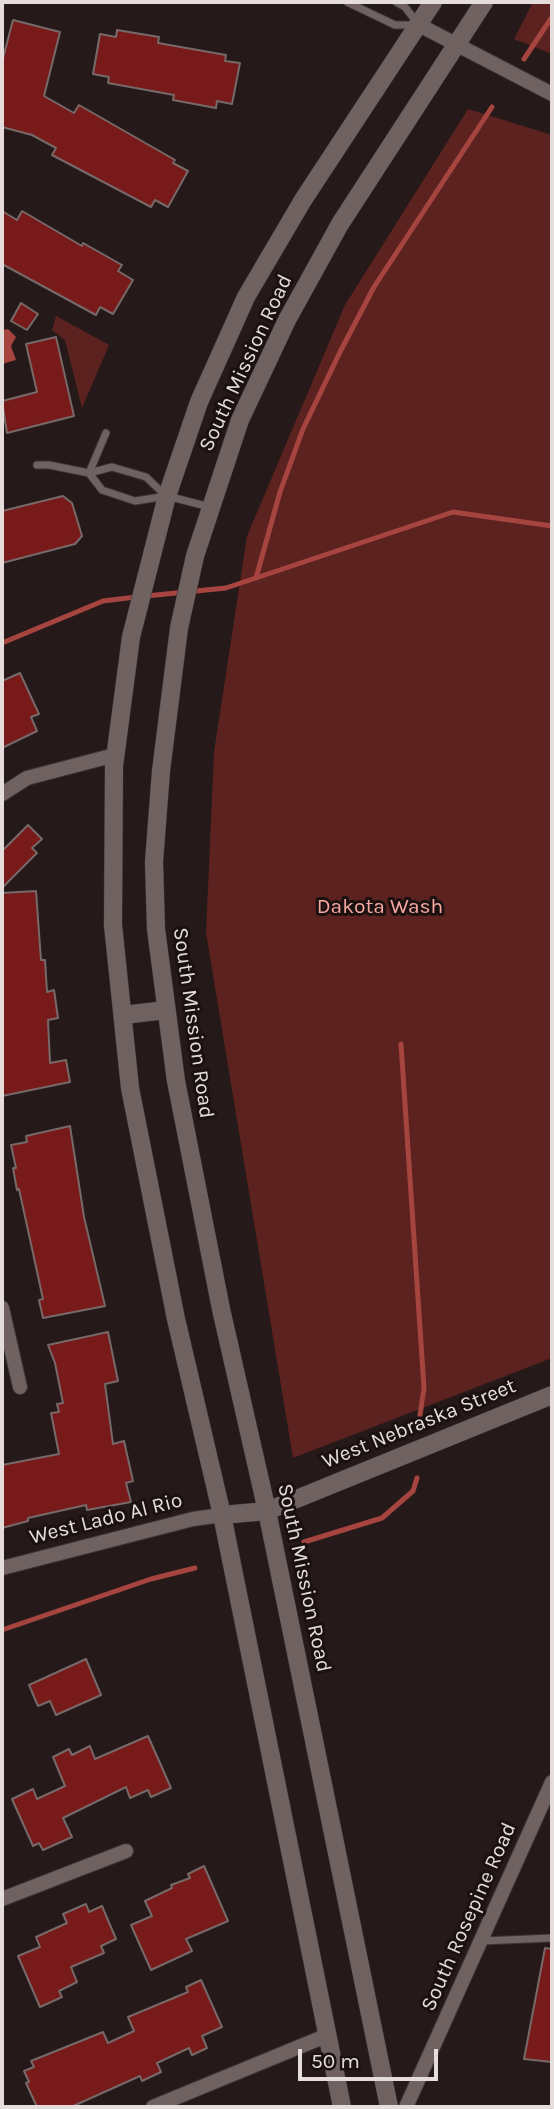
<!DOCTYPE html>
<html>
<head>
<meta charset="utf-8">
<style>
  body { margin:0 }
  #map { position:relative; width:554px; height:2109px; overflow:hidden; background:#251a19; font-family:Karla,sans-serif }
  canvas { display:block }
  .frame { position:absolute; inset:0; border:4px solid #e4dddc; pointer-events:none }
  .scale { position:absolute; left:298px; top:2049px; width:140px; height:32px; box-sizing:border-box; border:4px solid #e4dddc; border-top:0; padding-left:9px; font-size:21px; line-height:24px; white-space:nowrap; color:#e4dddc; -webkit-text-stroke:5px #1b1110; paint-order:stroke }
</style>
</head>
<body>
<div id="map">
<canvas width="554" height="2109"></canvas>
<div class="frame"></div>
<div class="scale">50 m</div>
</div>
<script>
const context = document.querySelector('canvas').getContext('2d');
context.lineJoin = 'round';
function paint(path, color) { context.fillStyle = color; context.fill(path, 'evenodd'); }
const toPath = rows => new Path2D(rows.map(r => 'M' + r).join(''));
function strokePath(path, color, width, dash) { context.strokeStyle = color; context.lineWidth = width; context.lineCap = dash ? 'butt' : 'round'; context.setLineDash(dash || []); context.stroke(path); }
function drawText(font, color, halo, rows, align = 'center') {
  context.font = font + ' Karla,sans-serif'; context.lineWidth = 6; context.setLineDash([]); context.textBaseline = 'middle'; context.strokeStyle = halo; context.fillStyle = color; for (const [text, x, y, turn = 0] of rows) {
    context.save(); context.translate(x, y); context.rotate((+turn || 0) * Math.PI / 180); context.textAlign = isNaN(turn) ? turn : align; if (halo) context.strokeText(text, 0, 0); context.fillText(text, 0, 0); context.restore();
  }
}
const green = toPath([
  [533,2,552,2,552,54,514,39],
  [468,109,552,135,552,1358,293,1458,206,933,214,752,247,536,345,305],
  [56,316,109,345,82,408,65,340,52,330]
]);
const water = toPath([
  [8,329,16,337,11,346,16,360,2,364,2,330]
]);
const stream = toPath([
  [524,59,552,17],
  [256,578,280,492,303,429,340,352,374,287,492,107],
  [146,596,226,588,453,512,552,526],
  [2,643,103,601,136,597],
  [401,1044,424,1388,420,1415],
  [304,1542,382,1518,413,1491,417,1478],
  [2,1630,151,1579,195,1568]
]);
const building = toPath([
  [13,20,60,32,44,96,74,113,79,105,175,160,173,163,188,171,168,207,155,200,151,207,52,155,56,148,32,135,2,127,2,62,13,20],
  [117,30,159,37,158,43,226,55,225,61,240,63,232,104,217,101,216,108,173,100,174,95,108,83,109,77,93,74,100,34,116,37,117,30],
  [2,211,17,220,22,211,82,246,83,243,122,265,118,271,133,280,113,314,100,307,96,315,2,264,2,211],
  [21,303,38,314,27,330,11,321,21,303],
  [56,337,74,416,7,433,2,401,37,392,26,344,56,337],
  [63,496,72,503,82,536,75,544,2,563,2,511,63,496],
  [20,673,39,714,31,717,37,731,2,748,2,681,20,673],
  [28,825,42,839,32,848,37,853,2,888,2,851,28,825],
  [36,891,41,960,45,960,47,992,54,990,58,1018,48,1020,50,1063,66,1060,70,1082,2,1096,2,893,36,891],
  [70,1126,84,1217,105,1306,43,1318,39,1300,43,1299,19,1189,17,1190,13,1168,16,1168,11,1145,27,1142,26,1136,70,1126],
  [108,1332,118,1381,105,1384,113,1444,124,1441,133,1481,126,1483,131,1502,87,1510,86,1505,28,1518,28,1521,2,1528,2,1465,59,1454,51,1413,59,1412,57,1404,63,1403,55,1363,48,1345,108,1332],
  [86,1659,101,1695,56,1715,50,1701,38,1706,29,1685,86,1659],
  [148,1736,171,1788,151,1797,148,1790,130,1798,126,1787,63,1818,72,1837,43,1850,39,1843,33,1846,12,1799,33,1789,37,1799,65,1786,53,1757,69,1749,72,1755,90,1746,95,1759,148,1736],
  [204,1866,228,1921,186,1939,192,1951,151,1970,131,1925,152,1916,145,1901,172,1888,171,1885,190,1878,188,1874,204,1866],
  [86,1904,89,1912,102,1906,116,1939,101,1946,104,1953,71,1967,77,1982,59,1991,62,1997,40,2007,18,1956,40,1947,36,1937,67,1923,63,1914,86,1904],
  [545,1948,552,1949,552,2062,524,2059,545,1948],
  [201,1980,222,2027,202,2036,207,2048,192,2055,189,2048,157,2063,161,2072,142,2081,140,2076,71,2107,37,2107,26,2083,29,2082,24,2071,34,2067,31,2061,103,2032,108,2043,134,2031,128,2017,188,1992,186,1987,201,1980]
]);
const service = toPath([
  [347,2,395,25,415,25],
  [396,2,405,7,419,25],
  [37,465,49,465,89,473,106,433],
  [166,496,146,477,112,467,89,473,102,490,135,501,167,496,210,507],
  [481,1941,552,1938]
]);
const minor = toPath([
  [419,25,552,94],
  [2,794,27,778,115,755],
  [2,1308,20,1387],
  [2,1568,193,1519,222,1515],
  [2,1899,126,1851],
  [153,2107,328,2035],
  [406,2107,552,1782]
]);
const tertiary = toPath([
  [222,1515,267,1511,552,1395]
]);
const secondary = toPath([
  [123,1015,166,1010],
  [342,2107,222,1515,176,1319,130,1088,113,925,114,766,131,637,167,496,199,402,246,297,303,200,433,2],
  [389,2107,267,1511,221,1309,176,1081,156,929,154,862,161,771,179,628,195,556,240,420,287,320,340,224,484,2]
]);
const streetNames = [
  ["South Mission Road",246,363,-65],
  ["South Mission Road",193,1023,82],
  ["West Nebraska Street",419,1424,-22],
  ["West Lado Al Rio",106,1519,-14],
  ["South Mission Road",304,1578,78],
  ["South Rosepine Road",469,1917,-66]
];
const parkNames = [
  ["Dakota Wash",380,907]
];
paint(green, '#5b221f');
paint(water, '#a64440');
strokePath(stream, '#a64440', 5);
paint(building, '#78191a');
strokePath(building, '#766968', 2);
strokePath(service, '#3c3534', 9);
strokePath(minor, '#3c3534', 16);
strokePath(tertiary, '#3c3534', 19);
strokePath(secondary, '#3c3534', 19);
strokePath(service, '#6f6261', 7);
strokePath(minor, '#6f6261', 14);
strokePath(tertiary, '#6f6261', 18);
strokePath(secondary, '#6f6261', 18);
drawText('21px', '#e4dddc', '#1b1110', streetNames);
drawText('21px', '#faa9a2', '#1b1110', parkNames);
</script>
</body>
</html>
